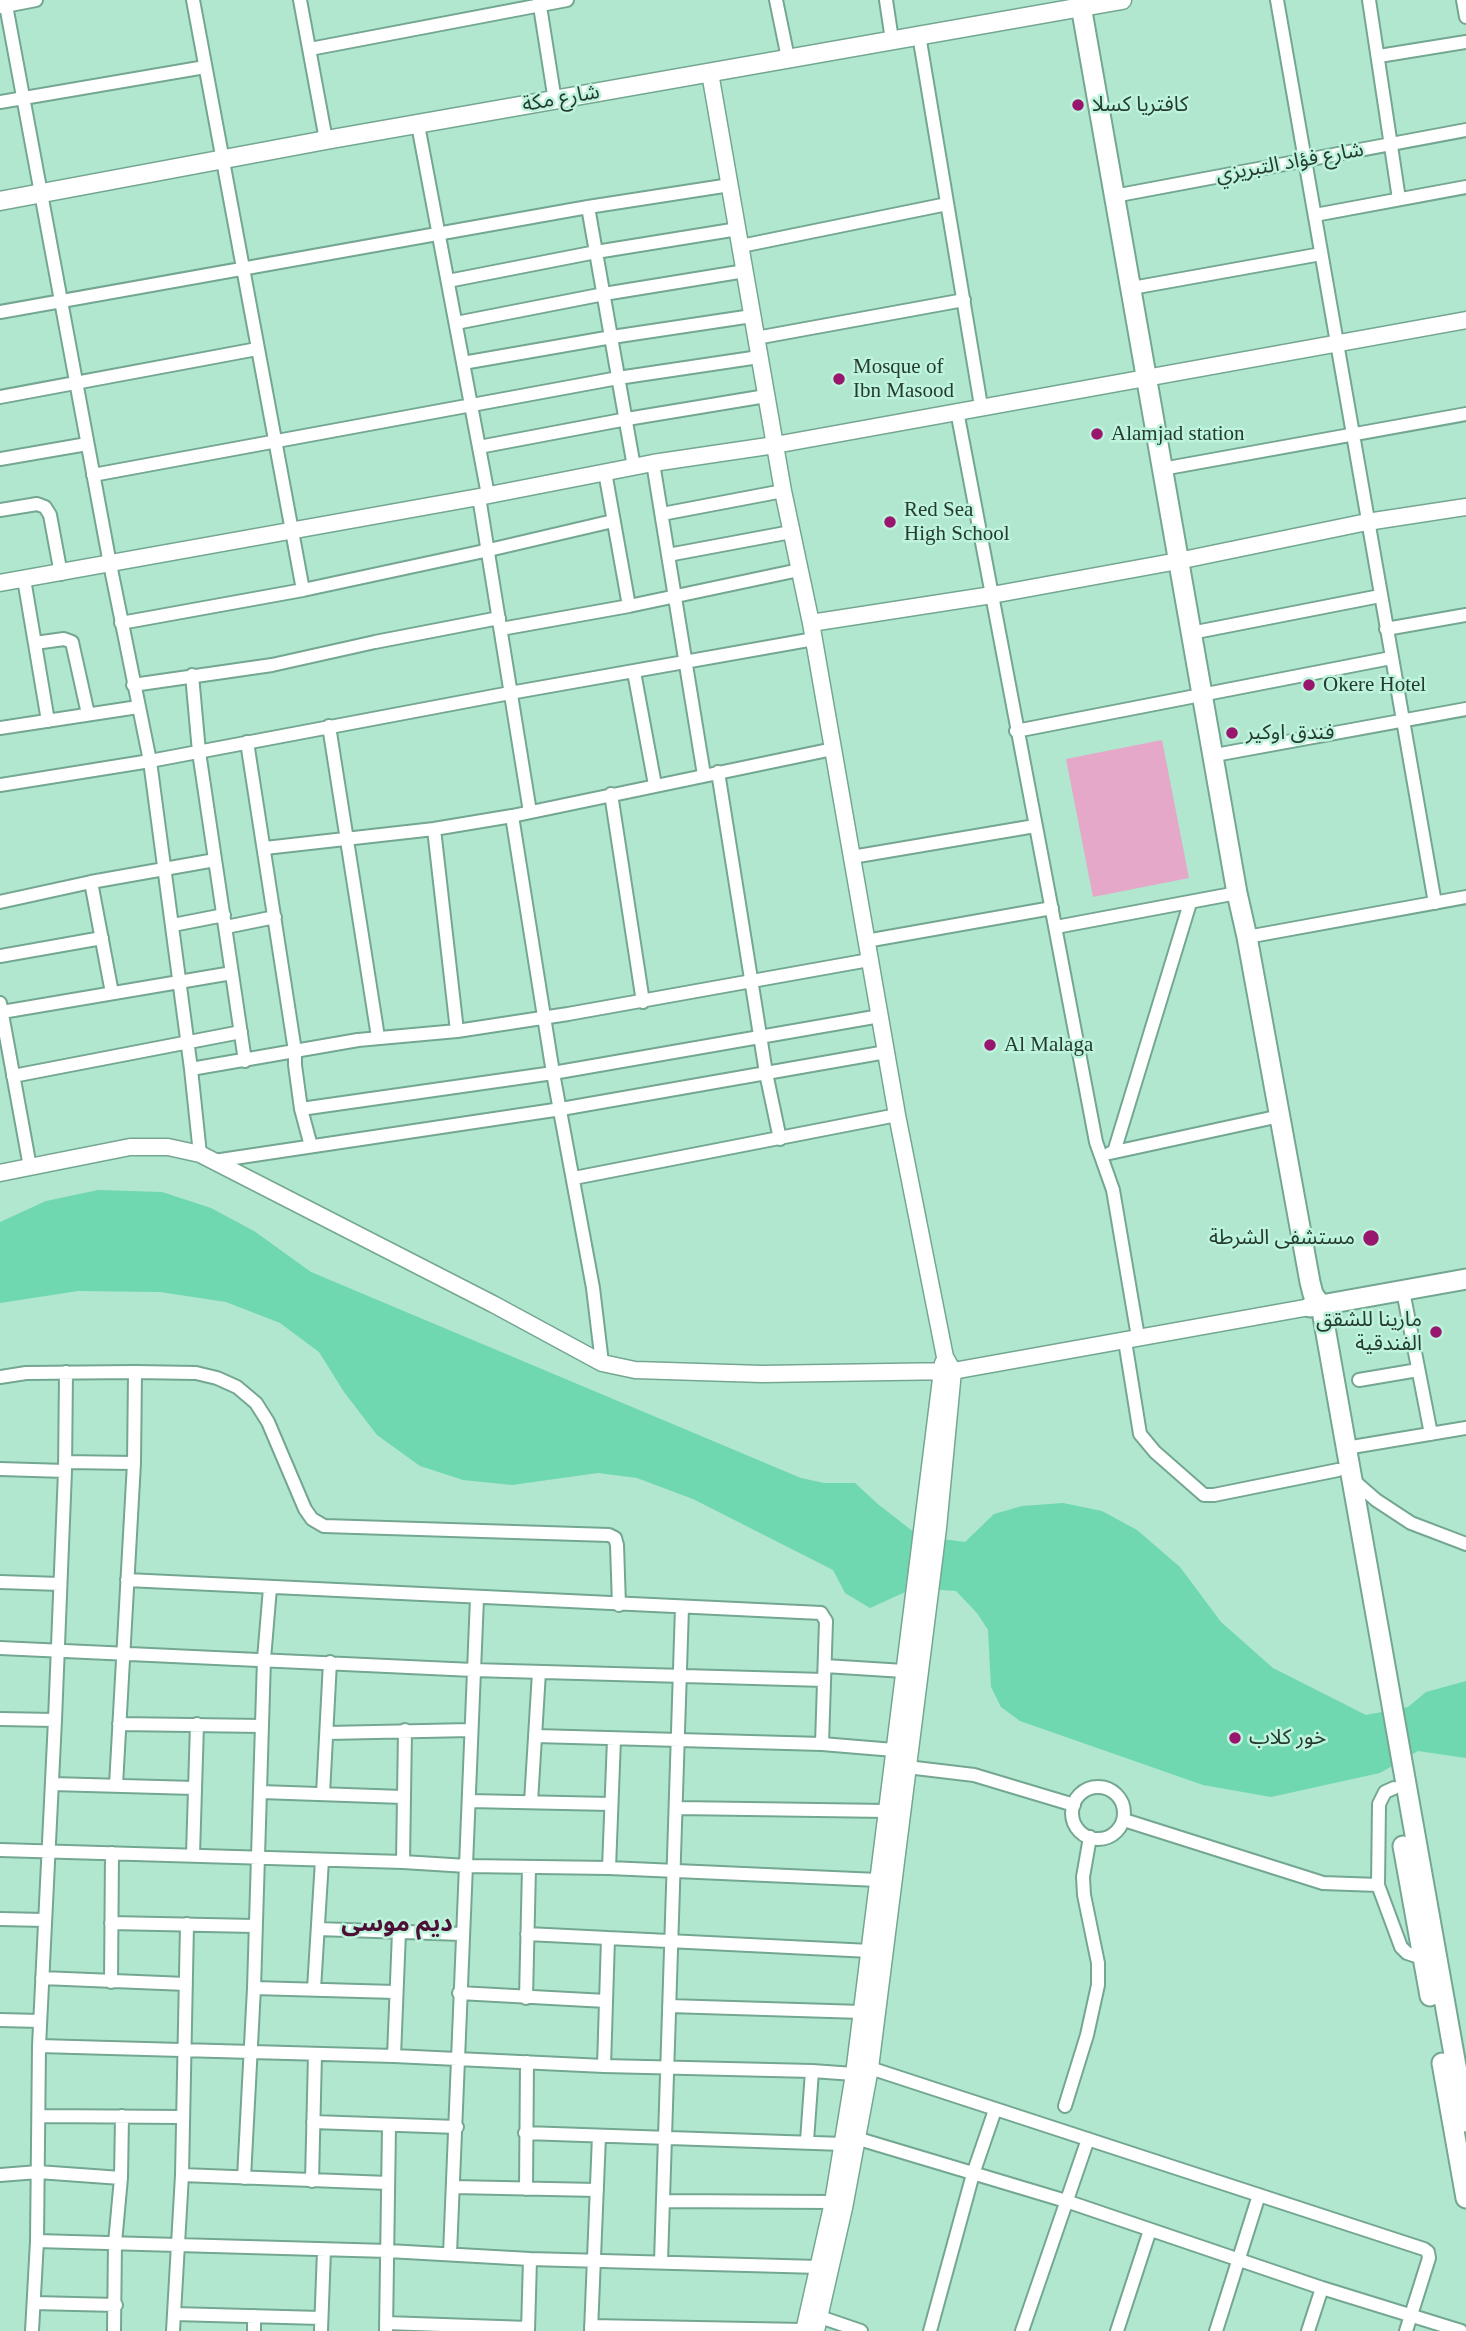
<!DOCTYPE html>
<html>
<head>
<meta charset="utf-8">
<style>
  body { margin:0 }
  canvas { display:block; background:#b1e6cf }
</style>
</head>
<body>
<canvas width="1466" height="2331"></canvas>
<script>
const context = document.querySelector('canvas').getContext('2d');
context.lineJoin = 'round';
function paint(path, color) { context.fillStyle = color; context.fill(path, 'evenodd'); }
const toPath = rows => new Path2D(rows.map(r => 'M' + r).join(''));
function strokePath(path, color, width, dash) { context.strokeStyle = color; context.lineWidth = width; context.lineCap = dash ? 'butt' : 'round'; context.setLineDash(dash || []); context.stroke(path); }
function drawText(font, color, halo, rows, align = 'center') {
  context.font = font + ' "Times New Roman","Noto Sans Arabic",serif'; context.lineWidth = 5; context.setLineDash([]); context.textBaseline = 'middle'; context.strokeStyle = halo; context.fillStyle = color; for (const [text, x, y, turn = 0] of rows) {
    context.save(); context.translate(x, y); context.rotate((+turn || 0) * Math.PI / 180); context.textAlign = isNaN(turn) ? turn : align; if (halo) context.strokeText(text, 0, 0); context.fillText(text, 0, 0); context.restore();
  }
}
const green = toPath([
  [1162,740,1189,878,1093,897,1066,759]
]);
const water = toPath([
  [98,1190,162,1192,211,1208,254,1231,311,1272,801,1478,824,1483,855,1483,879,1505,919,1536,965,1542,994,1514,1022,1506,1063,1503,1102,1511,1137,1530,1180,1567,1221,1622,1273,1668,1366,1715,1408,1707,1426,1692,1466,1681,1466,1758,1418,1751,1380,1773,1271,1797,1203,1785,1020,1721,1001,1707,991,1687,988,1630,977,1613,956,1591,914,1588,870,1608,845,1593,833,1570,693,1499,637,1478,598,1473,512,1485,463,1480,420,1466,377,1435,344,1392,319,1352,280,1323,226,1302,160,1292,78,1291,0,1303,0,1222,46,1201]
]);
const minor = toPath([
  [5,0,110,564,150,761,191,1069,200,1154],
  [193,0,303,590],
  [300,0,326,140],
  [539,0,555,101],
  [776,0,788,58],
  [886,0,892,40],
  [1277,0,1435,903],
  [1369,0,1399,199],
  [1463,0,1466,17],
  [0,7,36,0],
  [919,35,981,406],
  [310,49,567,0],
  [1379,56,1466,42],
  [0,102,205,67],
  [418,125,488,495],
  [1114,196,1466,130],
  [588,207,634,467],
  [1315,215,1466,187],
  [741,246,947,204],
  [448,281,596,252,738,229],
  [1132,288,1321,254],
  [0,312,588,207,730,185],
  [456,323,604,294,745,271],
  [756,338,964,300],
  [463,363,612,337,752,316],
  [0,397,257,349],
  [957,411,1096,1142,1113,1190,1138,1337],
  [479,447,627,419,766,396],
  [0,459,87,444],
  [653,463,704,775],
  [1162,469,1466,414],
  [605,472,629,606],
  [93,475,618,378,759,357],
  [479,497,530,812],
  [0,510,37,504,45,507,50,515,61,574],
  [662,514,783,491],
  [668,555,791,532],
  [24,579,48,721],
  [121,623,303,590,489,550,613,521],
  [501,629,629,606,799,570],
  [1386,629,1466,615],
  [1191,633,1380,596],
  [35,643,64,639,72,642,88,714],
  [634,672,655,785],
  [192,675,199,752,245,1061],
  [133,685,272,665,375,642,499,618],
  [329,726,378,1037],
  [0,728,138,707],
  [1016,731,1391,658],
  [247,742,295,1051,295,1065,301,1109,311,1146],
  [1215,755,1466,709],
  [718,772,766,1073,780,1139],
  [0,785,150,761,510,693,814,639],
  [611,794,643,1002],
  [512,816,553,1073,593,1288,602,1363],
  [434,829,457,1031],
  [265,848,434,829,512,816,833,749],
  [852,857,1035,826],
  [91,882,112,993],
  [0,902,91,882,215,860],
  [173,925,224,915],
  [226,927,275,917],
  [1056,927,1237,893],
  [1247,937,1466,897],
  [866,941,1052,908],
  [0,956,102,938],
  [0,1003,30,1167],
  [2,1012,232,973],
  [191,1069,358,1040,457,1031,568,1014,869,960],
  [13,1076,241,1032],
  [301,1109,553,1073,880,1016],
  [1114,1152,1190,903],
  [1110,1153,1280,1116],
  [214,1161,561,1109,886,1052],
  [574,1178,897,1115],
  [1403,1291,1431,1434],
  [1125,1341,1140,1434,1155,1452,1204,1495,1214,1495,1338,1470],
  [135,1372,196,1373,217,1378,237,1387,256,1403,268,1422,305,1509,312,1519,324,1526,609,1535,615,1538,617,1545,619,1605],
  [0,1377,26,1373,135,1372,134,1463,116,1785],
  [1359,1380,1418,1370],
  [1346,1448,1466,1428],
  [65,1462,134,1463],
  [0,1469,65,1471],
  [1352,1479,1376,1500,1411,1523,1466,1544],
  [127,1580,821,1613,826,1621,822,1744,894,1750],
  [0,1582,60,1584],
  [0,1648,473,1670,824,1680],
  [825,1666,904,1671],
  [0,1719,55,1720],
  [119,1724,262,1726],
  [327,1733,471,1730],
  [536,1736,822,1744],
  [907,1767,974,1775,1074,1805],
  [52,1784,194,1788],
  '1072 1813a26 26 0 1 1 52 0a26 26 0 1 1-52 0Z',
  [1394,1788,1385,1792,1379,1804,1378,1885,1401,1947,1407,1953,1422,1958],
  [261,1792,403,1797],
  [323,1794,330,1662],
  [469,1801,611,1804],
  [531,1802,539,1672],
  [678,1808,887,1811],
  [1124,1820,1323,1883,1378,1885],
  [0,1850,403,1862,467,1866,609,1868,878,1880],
  [193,1855,197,1724],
  [403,1862,405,1730],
  [609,1868,614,1739],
  [0,1919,44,1920],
  [111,1923,254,1926],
  [318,1929,462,1934],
  [527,1934,870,1951],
  [42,1978,186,1984],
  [111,1982,112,1853],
  [254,1988,395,1992],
  [314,1989,322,1860],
  [459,1993,606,2001],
  [526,1998,529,1868],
  [669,2006,862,2012],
  [0,2020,40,2021],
  [39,2046,394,2056,604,2066,812,2071,854,2074],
  [394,2056,399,1932],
  [604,2066,608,1938],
  [870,2068,1424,2249,1428,2252,1429,2258,1406,2331],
  [1065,2106,1087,2035,1098,1985,1098,1963,1084,1895,1083,1877,1090,1837],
  [39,2116,183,2117],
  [313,2122,457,2127],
  [525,2133,843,2144],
  [849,2136,1066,2201,1322,2288,1461,2331],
  [807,2141,812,2071],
  [0,2175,38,2172,121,2178],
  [182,2175,388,2183],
  [244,2178,254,1988,264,1659,270,1588],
  [312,2181,315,2054],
  [454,2187,597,2190],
  [526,2189,527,2062],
  [664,2201,833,2202],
  [37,2241,388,2251,530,2259,819,2267],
  [450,2254,477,1598],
  [661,2262,682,1607],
  [34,2303,116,2305],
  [174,2314,321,2318],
  [820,2317,861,2331],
  [386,2323,528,2328],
  [591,2326,804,2330],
  [32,2331,37,2241,39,2046,55,1720,65,1471,66,1372],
  [114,2331,115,2243,121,2178,122,2116],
  [173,2331,182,2175,187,1924],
  [254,2331,254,2316],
  [321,2331,324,2250],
  [386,2331,389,2126],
  [528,2331,530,2259],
  [591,2331,599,2136],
  [930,2331,973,2174,995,2110],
  [1022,2331,1088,2139],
  [1117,2331,1150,2230],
  [1216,2331,1259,2195],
  [1308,2331,1322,2288]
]);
const tertiary = toPath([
  [710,73,783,491,811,623,897,1115,945,1357,953,1371,938,1528,870,2068,844,2208,816,2331],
  [0,583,479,497,653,463,775,445,1466,320],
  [811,623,992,595,1178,561,1367,522,1466,507],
  [0,1173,130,1147,168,1147,200,1154,493,1304,602,1363,635,1370,762,1374,953,1371,1310,1307],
  [804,2331,833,2202,854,2074,943,1363]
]);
const secondary = toPath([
  [0,201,326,140,1122,0]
]);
const primary = toPath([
  [1310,1307,1466,1279]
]);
const trunk = toPath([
  [1080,0,1237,893,1247,937,1310,1282,1313,1294,1321,1305,1466,2122],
  [1403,1846,1430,1996],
  [1442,2063,1466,2198]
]);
const markers = [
  [1078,105,7,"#98166d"],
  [839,379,7,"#98166d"],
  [1097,434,7,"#98166d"],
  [890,522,7,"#98166d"],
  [1309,685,7,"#98166d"],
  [1232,733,7,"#98166d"],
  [990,1045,7,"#98166d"],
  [1371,1238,9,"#98166d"],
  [1436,1332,7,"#98166d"],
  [1235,1738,7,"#98166d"]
];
const streetNames = [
  ["شارع مكة",561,99,-10],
  ["شارع فؤاد التبريزي",1290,163,-10]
];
const poiNames = [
  ["كافتريا كسلا",1092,105],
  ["Mosque of",853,367],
  ["Ibn Masood",853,391],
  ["Alamjad station",1111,434],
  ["Red Sea",904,510],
  ["High School",904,534],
  ["Okere Hotel",1323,685],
  ["فندق اوكير",1246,733],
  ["Al Malaga",1004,1045],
  ["مستشفى الشرطة",1355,1238,"right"],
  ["مارينا للشقق",1422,1320,"right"],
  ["الفندقية",1422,1344,"right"],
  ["خور كلاب",1249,1738]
];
const quarterNames = [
  ["ديم موسى",397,1925]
];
paint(green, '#e5a8c8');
paint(water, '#6fd8b0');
strokePath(minor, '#74a791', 16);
strokePath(tertiary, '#74a791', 19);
strokePath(secondary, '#74a791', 21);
strokePath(primary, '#74a791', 23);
strokePath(trunk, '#74a791', 23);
strokePath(minor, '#fff', 12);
strokePath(tertiary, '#fff', 16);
strokePath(secondary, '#fff', 18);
strokePath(primary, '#fff', 19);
strokePath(trunk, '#fff', 19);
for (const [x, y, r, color] of markers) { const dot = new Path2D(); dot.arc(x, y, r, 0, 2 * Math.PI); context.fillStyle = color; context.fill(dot); strokePath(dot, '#bef3dc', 2.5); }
drawText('21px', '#253b32', '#bef3dc', streetNames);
drawText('21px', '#253b32', '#bef3dc', poiNames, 'left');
drawText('bold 24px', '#4c1036', '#bef3dc', quarterNames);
</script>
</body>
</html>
